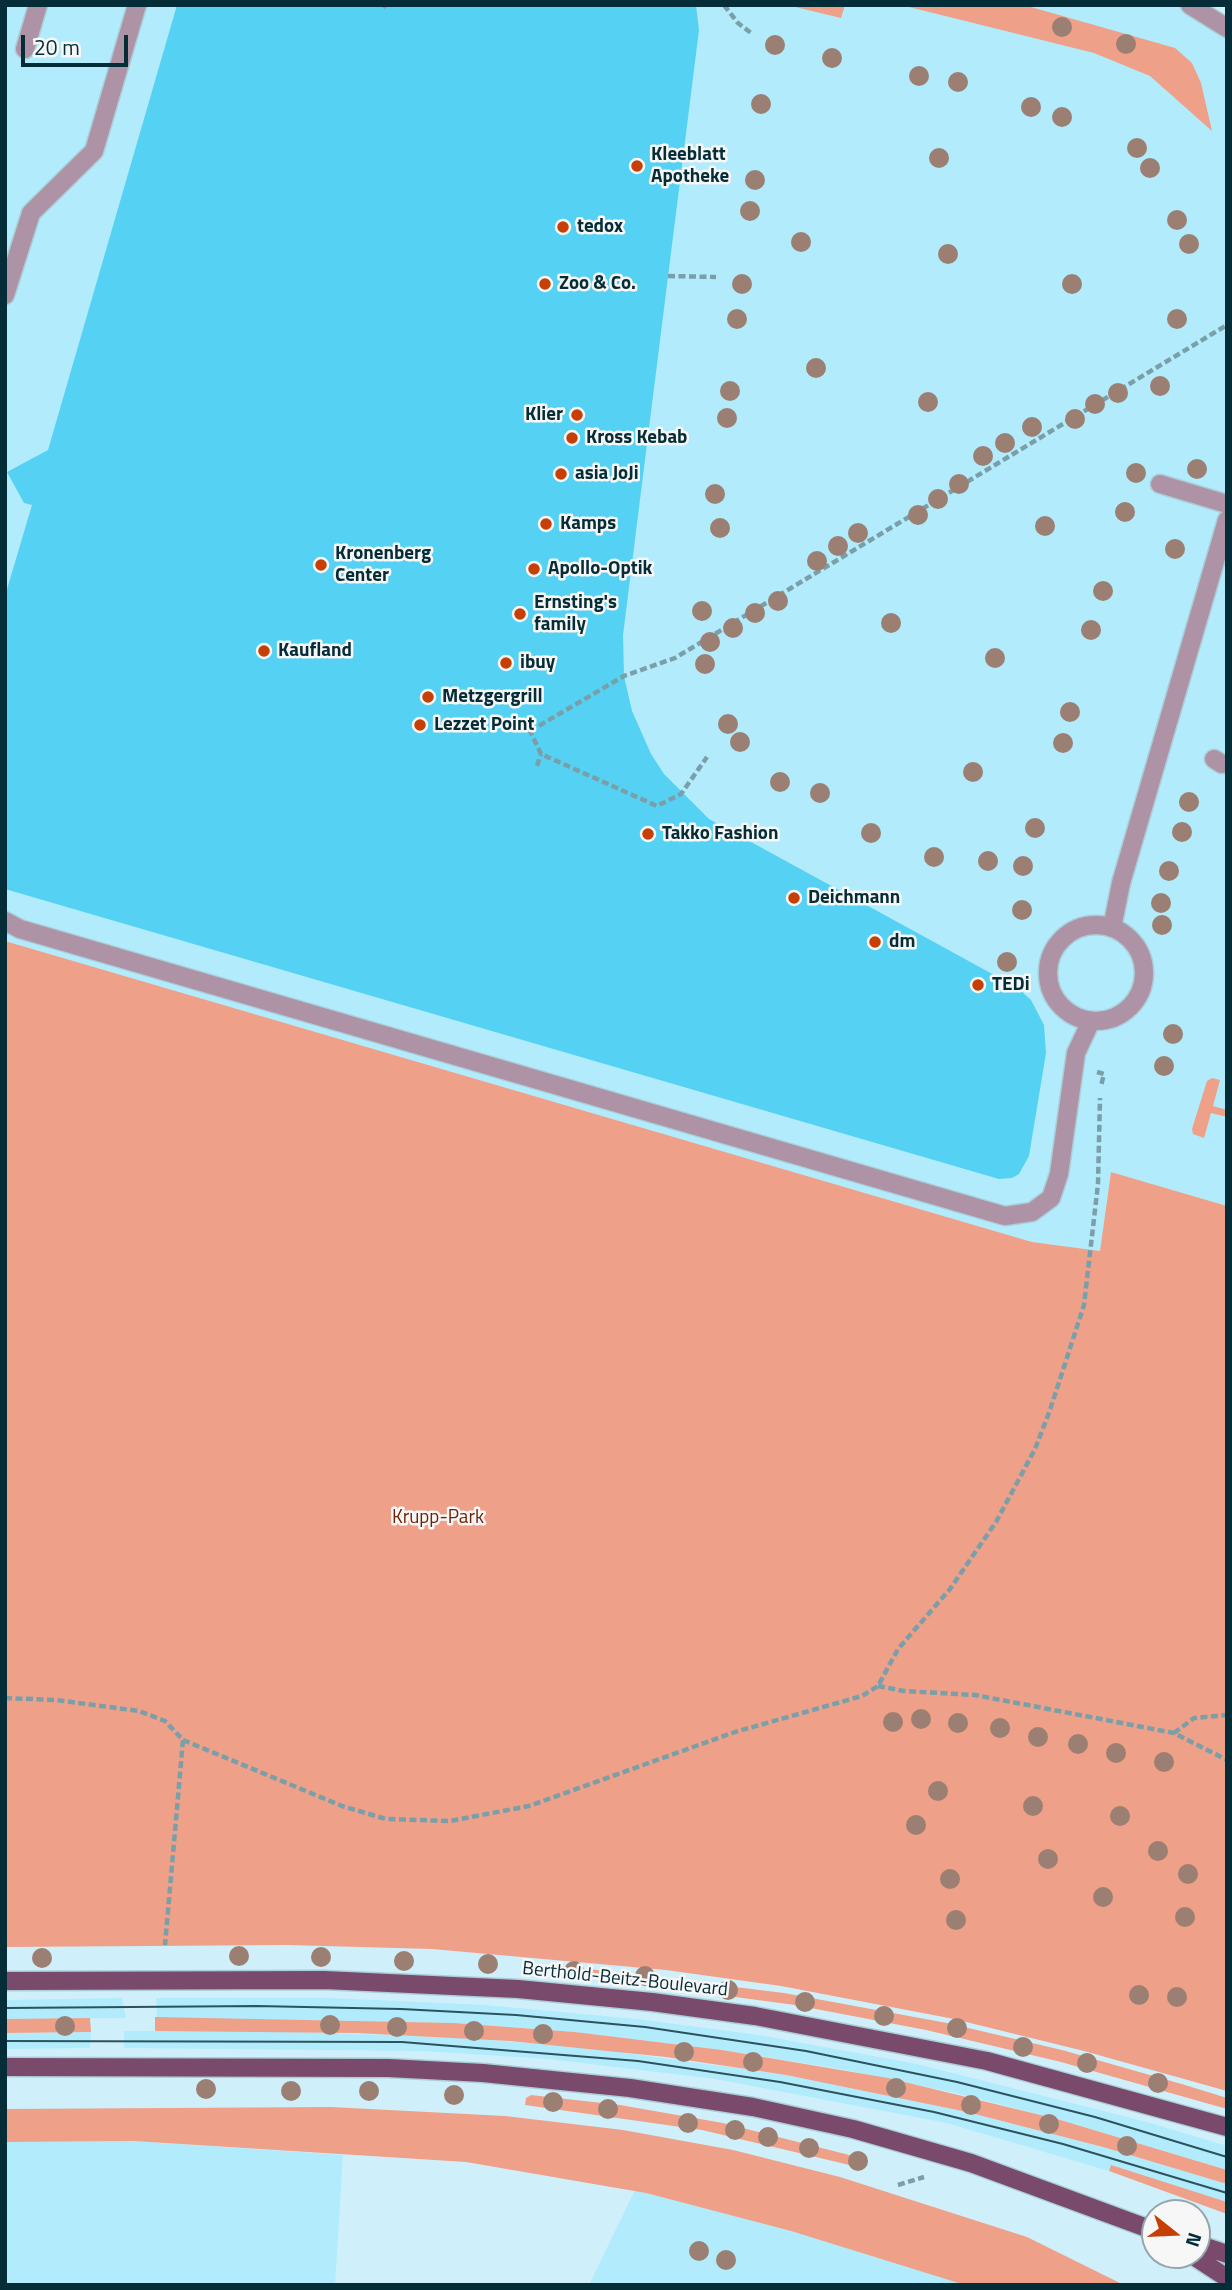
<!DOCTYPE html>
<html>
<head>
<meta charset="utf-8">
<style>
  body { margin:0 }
  #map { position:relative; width:1232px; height:2290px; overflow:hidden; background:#cff0fa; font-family:"Titillium Web",sans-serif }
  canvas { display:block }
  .frame { position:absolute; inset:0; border:7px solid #042d37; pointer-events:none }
  .north { position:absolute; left:1141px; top:2199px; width:70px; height:70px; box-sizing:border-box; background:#f7f7f7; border:2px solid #96a6aa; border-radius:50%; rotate:108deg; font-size:19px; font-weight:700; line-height:28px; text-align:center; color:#042d37 }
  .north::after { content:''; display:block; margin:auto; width:24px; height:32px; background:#c63f05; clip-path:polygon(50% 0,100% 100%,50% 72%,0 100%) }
  .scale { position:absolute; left:21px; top:35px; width:107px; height:32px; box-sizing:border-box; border:4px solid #042d37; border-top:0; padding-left:9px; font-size:21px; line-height:24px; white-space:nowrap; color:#042d37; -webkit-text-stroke:5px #f7f7f7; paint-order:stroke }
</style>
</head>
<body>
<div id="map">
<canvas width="1232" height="2290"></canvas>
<div class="frame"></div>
<div class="north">N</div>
<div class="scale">20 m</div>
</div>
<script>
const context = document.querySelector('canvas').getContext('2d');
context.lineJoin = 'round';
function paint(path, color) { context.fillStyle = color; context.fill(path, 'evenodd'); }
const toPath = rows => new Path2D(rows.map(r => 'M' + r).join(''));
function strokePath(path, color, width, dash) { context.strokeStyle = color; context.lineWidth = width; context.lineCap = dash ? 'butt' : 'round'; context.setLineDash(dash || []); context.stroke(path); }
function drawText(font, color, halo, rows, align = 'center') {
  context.font = font + ' "Titillium Web",sans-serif'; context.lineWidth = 5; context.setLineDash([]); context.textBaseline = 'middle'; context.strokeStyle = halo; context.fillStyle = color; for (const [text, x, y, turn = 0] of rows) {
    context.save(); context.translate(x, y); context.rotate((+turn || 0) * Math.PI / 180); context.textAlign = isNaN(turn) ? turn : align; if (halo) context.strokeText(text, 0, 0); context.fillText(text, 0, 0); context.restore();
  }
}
const built = toPath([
  [5,5,1187,5,1219,28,1227,12,1227,1206,1111,1172,1100,1251,1032,1242,5,941],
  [122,1998,126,2018,5,2019,5,2000],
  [156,1998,331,1998,485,2005,637,2019,759,2035,917,2064,1147,2122,1227,2146,1227,2170,1057,2119,960,2094,841,2069,722,2050,575,2032,454,2023,157,2018],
  [124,2031,276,2031,465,2038,589,2048,786,2075,967,2112,1103,2147,1227,2184,1227,2202,1111,2166,1109,2171,947,2123,715,2079,549,2059,422,2051,124,2048],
  [91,2032,90,2048,5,2049,5,2033],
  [134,2141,343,2155,335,2285,5,2285,5,2142],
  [635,2190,791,2231,965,2285,589,2285]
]);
const green = toPath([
  [787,5,845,5,841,18],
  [901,5,1024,5,1175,48,1192,63,1201,83,1212,131,1150,76,1094,53],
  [5,941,1032,1242,1100,1251,1111,1172,1227,1206,1227,2091,1084,2051,954,2019,781,1986,666,1970,432,1949,288,1945,5,1947],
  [1212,1078,1220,1080,1213,1106,1227,1110,1227,1117,1211,1113,1204,1138,1193,1134,1192,1129,1207,1081],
  [556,1965,784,1993,947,2023,1062,2050,1185,2085,1227,2098,1227,2109,1061,2062,926,2030,795,2005,563,1974],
  [155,2017,454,2023,575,2032,722,2050,888,2078,1057,2119,1227,2170,1227,2184,1103,2147,967,2112,786,2075,666,2057,510,2041,356,2033,155,2031],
  [90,2018,91,2032,5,2033,5,2019],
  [531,2095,620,2105,723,2123,865,2159,862,2168,702,2130,525,2105,526,2098],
  [331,2107,505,2116,623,2130,733,2150,840,2177,1027,2237,1124,2285,965,2285,791,2231,646,2193,466,2162,134,2141,5,2142,5,2109],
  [1111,2165,1227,2202,1227,2214,1109,2171]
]);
const building = toPath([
  [177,5,696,5,699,30,623,635,624,676,632,711,651,754,664,774,709,819,1018,988,1031,1000,1044,1025,1046,1053,1029,1156,1019,1174,1012,1178,999,1179,5,889,5,596,32,505,24,503,7,472,48,450]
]);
const path = toPath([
  [384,5,386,8],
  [724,5,738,23,751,33],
  [668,276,716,277],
  [518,727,530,731,541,754,657,806,681,794,707,757],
  [530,731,624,676,675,658,1227,325],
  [537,766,541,754],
  [1097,1072,1104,1074,1101,1086],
  [878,1686,904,1691,975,1695,1174,1733,1227,1760],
  [5,1698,56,1700,139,1711,165,1721,183,1740,165,1945],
  [1174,1733,1194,1718,1227,1715],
  [183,1740,342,1806,386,1819,450,1821,529,1806,735,1732,862,1696,878,1686,898,1649,950,1589,996,1522,1035,1449,1050,1410,1084,1305,1098,1184,1100,1098],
  [898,2185,924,2177]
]);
const minor = toPath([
  [1190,5,1227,28],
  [25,49,38,5],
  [5,295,31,213,94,151,137,5],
  [1160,484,1227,504],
  [1214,759,1222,764],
  [5,921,20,929,1005,1216,1032,1212,1051,1198,1059,1174,1076,1053,1091,1021],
  '1048 973a48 48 0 1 1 96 0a48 48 0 1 1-96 0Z',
  [1112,928,1121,883,1227,520]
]);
const major = toPath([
  [5,1981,324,1980,518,1989,652,2002,755,2016,987,2061,1227,2127],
  [5,2067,388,2068,483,2073,630,2088,753,2107,853,2129,971,2163,1155,2231],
  [1197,2244,1227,2254],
  [1192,2255,1227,2278]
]);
const tram = toPath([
  [5,2008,257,2006,401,2009,516,2015,645,2027,806,2051,957,2082,1095,2117,1227,2157],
  [5,2041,402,2042,638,2061,780,2082,934,2112,1063,2144,1227,2193]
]);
const trees = [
  [1062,27],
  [1126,44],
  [775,45],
  [832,58],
  [919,76],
  [958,82],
  [761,104],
  [1031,107],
  [1062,117],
  [1137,148],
  [939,158],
  [1150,168],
  [755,180],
  [750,211],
  [1177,220],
  [801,242],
  [1189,244],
  [948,254],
  [742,284],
  [1072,284],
  [737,319],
  [1177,319],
  [816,368],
  [1160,386],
  [730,391],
  [1118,393],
  [928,402],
  [1095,404],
  [727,418],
  [1075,419],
  [1032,427],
  [1005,443],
  [983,456],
  [1197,469],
  [1136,473],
  [959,484],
  [715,494],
  [938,499],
  [1125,512],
  [918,515],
  [1045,526],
  [720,528],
  [858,533],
  [838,546],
  [1175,549],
  [817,561],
  [1103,591],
  [778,601],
  [702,611],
  [755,613],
  [891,623],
  [733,628],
  [1091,630],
  [710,642],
  [995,658],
  [705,664],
  [1070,712],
  [728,724],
  [740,742],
  [1063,743],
  [973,772],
  [780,782],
  [820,793],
  [1189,802],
  [1035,828],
  [1182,832],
  [871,833],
  [934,857],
  [988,861],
  [1023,866],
  [1169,871],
  [1161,903],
  [1022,910],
  [1162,925],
  [1007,962],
  [1173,1034],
  [1164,1066],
  [921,1719],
  [893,1722],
  [958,1723],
  [1000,1728],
  [1038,1737],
  [1078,1744],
  [1116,1753],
  [1164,1762],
  [938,1791],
  [1033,1806],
  [1120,1816],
  [916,1825],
  [1158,1851],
  [1048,1859],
  [1188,1874],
  [950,1879],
  [1103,1897],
  [1185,1917],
  [956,1920],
  [239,1956],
  [321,1957],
  [42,1958],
  [404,1961],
  [488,1964],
  [574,1971],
  [645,1976],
  [728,1990],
  [1139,1995],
  [1177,1997],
  [805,2002],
  [884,2016],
  [330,2025],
  [65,2026],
  [397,2027],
  [957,2028],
  [474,2031],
  [543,2034],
  [1023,2047],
  [684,2052],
  [753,2062],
  [1087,2063],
  [1158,2083],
  [896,2088],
  [206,2089],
  [291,2091],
  [369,2091],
  [454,2095],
  [553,2102],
  [971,2105],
  [608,2109],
  [688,2123],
  [1049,2124],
  [735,2130],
  [768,2137],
  [1127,2146],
  [809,2148],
  [858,2161],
  [699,2251],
  [726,2260]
];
const markers = [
  [637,166,7,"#c63f05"],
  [563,227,7,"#c63f05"],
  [545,284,7,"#c63f05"],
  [577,415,7,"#c63f05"],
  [572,438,7,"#c63f05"],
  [561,474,7,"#c63f05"],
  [546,524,7,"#c63f05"],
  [321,565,7,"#c63f05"],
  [534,569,7,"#c63f05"],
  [520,614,7,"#c63f05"],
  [264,651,7,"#c63f05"],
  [506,663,7,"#c63f05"],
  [428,697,7,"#c63f05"],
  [420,725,7,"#c63f05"],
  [648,834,7,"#c63f05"],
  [794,898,7,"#c63f05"],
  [875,942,7,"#c63f05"],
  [978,985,7,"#c63f05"]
];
const poiNames = [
  ["Kleeblatt",651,155],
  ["Apotheke",651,177],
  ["tedox",577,227],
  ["Zoo & Co.",559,284],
  ["Klier",563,415,"right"],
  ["Kross Kebab",586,438],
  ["asia JoJi",575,474],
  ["Kamps",560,524],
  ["Kronenberg",335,554],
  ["Center",335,576],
  ["Apollo-Optik",548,569],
  ["Ernsting's",534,603],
  ["family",534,625],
  ["Kaufland",278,651],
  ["ibuy",520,663],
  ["Metzgergrill",442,697],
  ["Lezzet Point",434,725],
  ["Takko Fashion",662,834],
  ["Deichmann",808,898],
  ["dm",889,942],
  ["TEDi",992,985]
];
const parkNames = [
  ["Krupp-Park",438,1518]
];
const streetNames = [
  ["Berthold-Beitz-Boulevard",625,1980,6]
];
paint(built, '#b2ebfc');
paint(green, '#eea088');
paint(building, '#55d2f3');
strokePath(minor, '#aacdd7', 21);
strokePath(major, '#aacdd7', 21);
strokePath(path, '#7a9fa9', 4.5, [7, 3.5]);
strokePath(minor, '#ae92a5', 18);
strokePath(major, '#794a6b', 18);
strokePath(tram, '#2c535d', 2);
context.fillStyle = '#9c7f73';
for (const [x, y] of trees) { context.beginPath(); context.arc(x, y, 10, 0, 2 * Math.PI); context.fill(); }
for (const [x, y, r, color] of markers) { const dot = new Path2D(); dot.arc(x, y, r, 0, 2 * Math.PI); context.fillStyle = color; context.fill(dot); strokePath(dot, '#f7f7f7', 2.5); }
drawText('bold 19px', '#042d37', '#f7f7f7', poiNames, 'left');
drawText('19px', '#722204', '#f7f7f7', parkNames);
drawText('19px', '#042d37', '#f7f7f7', streetNames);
</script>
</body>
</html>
